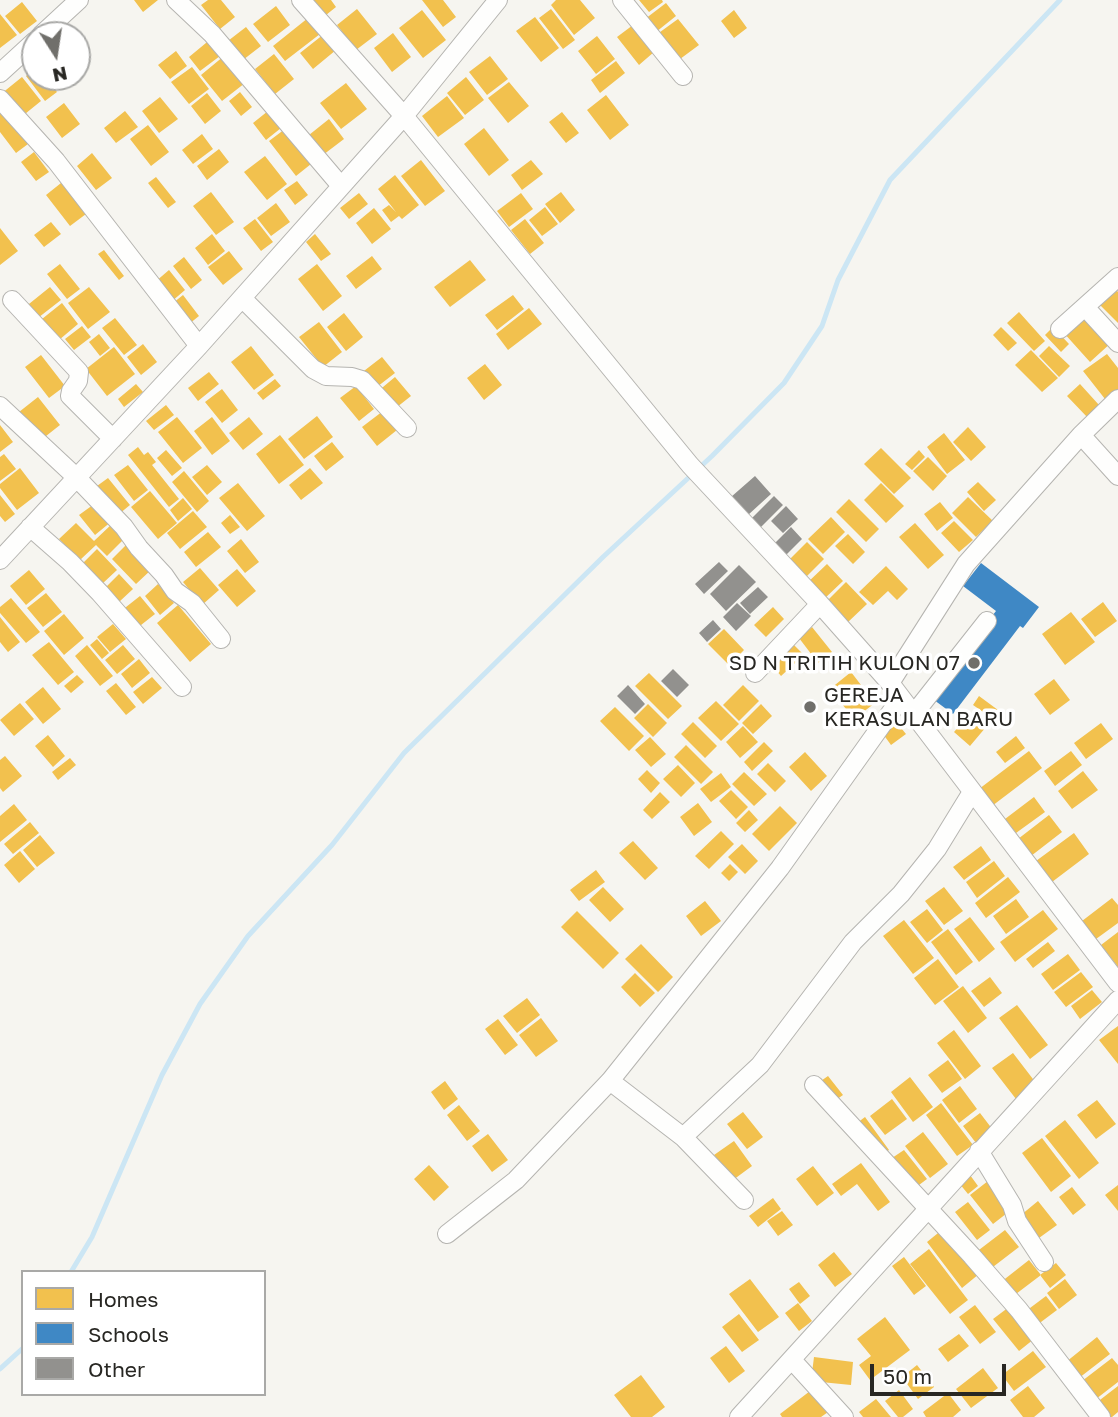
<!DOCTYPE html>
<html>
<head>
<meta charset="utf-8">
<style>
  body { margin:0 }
  #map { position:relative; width:1118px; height:1417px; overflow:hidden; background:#f6f5f0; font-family:"Golos Text",sans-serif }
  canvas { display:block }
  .legend { position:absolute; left:21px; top:1270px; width:245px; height:126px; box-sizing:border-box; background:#fff; border:2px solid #a9a9a7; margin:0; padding:9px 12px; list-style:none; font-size:21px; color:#282723 }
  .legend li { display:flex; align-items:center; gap:14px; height:35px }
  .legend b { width:35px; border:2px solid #a9a9a7 }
  .north { position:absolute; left:21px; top:21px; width:70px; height:70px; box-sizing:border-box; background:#fff; border:2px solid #a9a9a7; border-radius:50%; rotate:168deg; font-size:19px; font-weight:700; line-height:28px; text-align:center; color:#282723 }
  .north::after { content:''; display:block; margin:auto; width:24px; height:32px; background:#706f6b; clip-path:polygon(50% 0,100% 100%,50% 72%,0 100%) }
  .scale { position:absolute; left:870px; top:1364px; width:136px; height:32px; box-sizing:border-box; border:4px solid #282723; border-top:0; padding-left:9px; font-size:21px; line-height:24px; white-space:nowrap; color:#282723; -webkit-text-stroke:5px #fff; paint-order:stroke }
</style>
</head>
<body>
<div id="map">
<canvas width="1118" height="1417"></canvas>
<ul class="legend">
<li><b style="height:19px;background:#f2c14e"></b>Homes</li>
<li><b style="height:19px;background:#3f88c5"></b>Schools</li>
<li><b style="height:19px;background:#92918e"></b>Other</li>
</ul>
<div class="north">N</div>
<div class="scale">50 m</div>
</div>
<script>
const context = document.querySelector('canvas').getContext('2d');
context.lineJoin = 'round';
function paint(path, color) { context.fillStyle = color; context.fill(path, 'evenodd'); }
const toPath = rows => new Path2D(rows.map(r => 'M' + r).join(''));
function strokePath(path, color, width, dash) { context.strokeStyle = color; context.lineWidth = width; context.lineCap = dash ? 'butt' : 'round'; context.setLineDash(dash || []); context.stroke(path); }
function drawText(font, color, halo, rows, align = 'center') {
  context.font = font + ' "Golos Text",sans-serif'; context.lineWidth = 7; context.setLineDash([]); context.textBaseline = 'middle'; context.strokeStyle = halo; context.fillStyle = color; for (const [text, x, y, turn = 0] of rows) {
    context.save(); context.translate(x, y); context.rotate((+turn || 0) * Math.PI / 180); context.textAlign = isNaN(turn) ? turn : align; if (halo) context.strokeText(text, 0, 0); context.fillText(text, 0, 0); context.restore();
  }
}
const homes = toPath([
  [134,0,158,0,143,12],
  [208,0,221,0,235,17,220,29,201,5],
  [306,0,331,0,336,7,321,19],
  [422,0,443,0,456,17,443,27],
  [556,0,580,0,595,18,574,35,551,5],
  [639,0,662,0,663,2,649,12],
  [22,2,37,21,20,34,5,16],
  [666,3,676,16,656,32,645,19],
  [276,6,290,25,268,42,253,24],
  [357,9,377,34,356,50,337,25],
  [551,9,575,40,563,49,539,18],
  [422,10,446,40,423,58,399,28],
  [734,10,747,28,734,38,721,21],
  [0,14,17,35,0,48],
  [535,17,559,48,541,62,516,31],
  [308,18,320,34,285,61,273,46],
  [678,19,699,45,676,62,656,35],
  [633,25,654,52,639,65,617,37],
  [246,27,261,46,239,63,224,44],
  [393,33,411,57,392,72,374,48],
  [324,34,336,50,313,69,300,53],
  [597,36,615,59,596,74,578,51],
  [212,38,224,53,200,71,189,57],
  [176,51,187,66,170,79,158,65],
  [274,54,294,79,275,94,255,69],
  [224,56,245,83,222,101,201,75],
  [490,56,508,79,487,95,469,72],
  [616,61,625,73,600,93,591,80],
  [192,67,209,89,189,104,171,82],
  [35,70,35,77,45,77,57,92,45,101,26,76],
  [22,77,41,101,20,118,1,94],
  [466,77,484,100,465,115,447,93],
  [509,82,529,106,508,123,488,98],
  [346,83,367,109,341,129,320,103],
  [240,92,252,107,241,116,229,101],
  [207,93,221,111,205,124,191,106],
  [606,95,629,125,610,140,587,110],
  [447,96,464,118,438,137,422,116],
  [160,97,178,119,159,133,142,111],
  [64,103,80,124,62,138,46,117],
  [0,108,28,144,16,153,0,132],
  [125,111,138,127,116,143,104,128],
  [268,111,281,128,266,140,253,123],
  [562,112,579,133,566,143,549,122],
  [329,119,344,139,319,158,304,139],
  [148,125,169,152,151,166,130,139],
  [289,126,316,160,296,176,269,141],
  [484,128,509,160,489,176,464,144],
  [202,134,213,149,193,164,182,150],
  [219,149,229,162,207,180,197,166],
  [34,152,49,172,36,181,21,162],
  [92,153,112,178,96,190,77,166],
  [265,156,287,184,267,200,244,172],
  [421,160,445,191,425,206,401,176],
  [531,160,543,174,522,190,511,175],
  [395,175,419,205,402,219,399,216,391,222,382,210,389,205,396,212,378,189],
  [156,177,176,202,168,208,148,183],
  [297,181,308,195,295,205,284,190],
  [61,183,86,214,70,226,46,195],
  [211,192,234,222,216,235,193,206],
  [561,192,575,210,560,223,545,204],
  [359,193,368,204,349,219,340,208],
  [521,193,533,209,509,227,497,211],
  [276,203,290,222,271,236,257,218],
  [545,207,558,224,542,236,529,220],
  [374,208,391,229,372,244,356,223],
  [255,219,273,242,261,251,243,228],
  [525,219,544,243,530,254,511,230],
  [51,222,61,234,44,247,34,235],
  [0,228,18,251,0,265],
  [212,234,225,251,208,265,195,248],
  [315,234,331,254,321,261,306,242],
  [104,250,124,276,119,280,98,254],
  [229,251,243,269,223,285,208,267],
  [372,256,382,269,356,289,346,276],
  [184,257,202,280,191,289,173,266],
  [470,260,486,280,450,307,434,287],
  [60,264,80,289,67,299,47,274],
  [317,264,342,296,323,311,298,279],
  [169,270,185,290,171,302,155,282],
  [50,287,61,300,34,321,24,308],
  [89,287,110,312,88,329,68,303],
  [1114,287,1118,292,1118,323,1098,303],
  [183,295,199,316,189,324,173,303],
  [513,295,524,309,497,330,485,315],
  [62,303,78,324,59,340,42,319],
  [529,308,542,324,508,350,496,334],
  [1019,312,1045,341,1034,351,1007,323],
  [344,313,363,337,346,351,327,327],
  [1085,313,1112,342,1090,362,1063,332],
  [115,318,137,345,124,355,102,328],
  [319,322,342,352,323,367,299,337],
  [82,326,91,337,74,350,65,339],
  [1001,327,1017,343,1008,351,993,335],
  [1053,327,1069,344,1061,352,1045,335],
  [99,334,110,348,100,356,89,342],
  [143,344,157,362,141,375,127,357],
  [251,346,274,375,254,390,231,362],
  [1049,346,1070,366,1059,377,1039,356],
  [114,347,135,374,107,396,86,369],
  [1031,350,1058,378,1042,392,1015,365],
  [1107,354,1118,368,1118,389,1105,399,1083,371],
  [41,355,65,386,49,398,25,367],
  [382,357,395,373,373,390,360,374],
  [485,364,502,385,484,400,467,378],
  [209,372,219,384,198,401,188,388],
  [395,377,411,396,392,411,377,392],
  [275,379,281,386,263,400,257,393],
  [136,384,143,392,124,407,118,399],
  [1080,384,1099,405,1087,417,1067,396],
  [356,386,374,409,359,421,340,398],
  [222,389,238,410,222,423,205,402],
  [38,397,60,425,41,440,19,412],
  [166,405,174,415,154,430,146,421],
  [383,411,397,430,377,446,362,427],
  [317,416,333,437,304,459,288,439],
  [177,417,202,448,183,463,158,432],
  [212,417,230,441,212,455,194,431],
  [249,417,263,434,243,450,229,433],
  [0,425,13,442,0,452],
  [968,427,986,447,971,461,953,442],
  [944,433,965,460,947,474,927,447],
  [280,435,304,465,279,484,256,454],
  [332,442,344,457,326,471,314,456],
  [138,447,144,455,148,452,156,462,152,465,179,499,169,507,128,455],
  [881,448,911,478,894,494,864,464],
  [166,450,182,468,172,476,157,458],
  [919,450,925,457,912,470,905,464],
  [4,454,16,469,0,481,0,457],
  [928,457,947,476,933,491,913,471],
  [128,465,148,490,134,501,114,475],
  [207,465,222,482,207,495,192,477],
  [20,468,39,493,17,510,0,488,0,484],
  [310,468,323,483,301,500,289,485],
  [184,471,209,501,197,512,172,482],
  [108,478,130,505,119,514,97,486],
  [978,482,996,500,984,511,967,492],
  [238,483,265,516,247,531,219,498],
  [881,483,904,506,886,523,864,500],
  [150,491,177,523,158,539,131,507],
  [0,495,15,514,5,522,0,516],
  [968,497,993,521,976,537,952,513],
  [183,498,192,509,178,521,170,510],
  [849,499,879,529,866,542,836,512],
  [97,502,112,521,95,535,79,515],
  [940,502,953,518,937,531,924,514],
  [193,511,207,527,180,549,167,533],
  [230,515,240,527,230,534,221,523],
  [831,517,845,532,823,554,808,539],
  [954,521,973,540,959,552,941,533],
  [76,523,94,541,113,523,126,537,107,556,96,545,80,560,59,539],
  [915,523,944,555,928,569,899,537],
  [208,532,221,547,196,567,184,552],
  [848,534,865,552,853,564,835,546],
  [241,539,259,562,245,573,227,551],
  [807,542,824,559,807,576,790,559],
  [127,544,152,569,136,584,112,559],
  [97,549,117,570,102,584,82,564],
  [827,564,843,581,823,600,806,584],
  [886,566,908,589,897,600,888,591,873,605,859,592],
  [200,568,219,590,202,605,183,582],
  [237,569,256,591,237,607,218,585],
  [29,570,45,589,26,605,10,586],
  [119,574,133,589,119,602,105,588],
  [846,582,867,604,847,623,826,602],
  [158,584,174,603,160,615,145,596],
  [46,593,62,612,43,627,27,608],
  [140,596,155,614,136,629,121,611],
  [11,598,40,632,26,643,0,613,0,607],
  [1103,602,1117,621,1095,637,1081,619],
  [178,605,211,644,190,662,157,623],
  [773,607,784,619,766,637,754,625],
  [1071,612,1095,642,1065,665,1042,634],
  [64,614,84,638,64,655,44,631],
  [0,617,20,642,8,652,0,642],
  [113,624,126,639,110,652,97,637],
  [812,627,832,652,818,663,799,638],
  [724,629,744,650,729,665,708,644],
  [97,639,109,653,102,659,90,645],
  [49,642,74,672,58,685,32,655],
  [793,644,804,655,781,676,771,664],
  [87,645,113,676,100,686,75,656],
  [123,645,135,659,117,674,105,660],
  [139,659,150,673,132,688,121,674],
  [851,672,875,703,854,719,830,689],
  [649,673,682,706,668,719,635,686],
  [77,675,84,682,71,693,64,686],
  [152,677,162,688,143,704,133,692],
  [1054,679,1070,700,1050,715,1034,694],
  [116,683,136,707,126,715,106,691],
  [743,685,759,701,739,721,723,705],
  [43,687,61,709,43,724,25,702],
  [979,696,998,710,992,718,973,705],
  [716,701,739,724,721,741,698,718],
  [20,703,34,719,14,736,0,720],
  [648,704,667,723,653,737,634,718],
  [761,704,772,716,753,734,742,723],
  [615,707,644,736,629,751,600,721],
  [970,714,986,727,970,746,954,732],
  [693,722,717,746,705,758,681,734],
  [897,723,906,734,891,745,883,734],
  [1101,723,1113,739,1086,759,1074,743],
  [743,726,758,742,740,758,726,742],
  [48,735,65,756,53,767,35,746],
  [1016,736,1025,748,1005,763,996,752],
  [650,737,666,754,651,767,635,750],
  [764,742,773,751,752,771,744,762],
  [686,745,713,772,701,784,674,757],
  [1029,751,1042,768,992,806,979,789],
  [1071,751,1082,765,1055,786,1044,771],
  [805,752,827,776,811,791,789,767],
  [5,756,22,776,3,792,0,788,0,760],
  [70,758,76,765,58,780,52,772],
  [768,763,786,781,775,792,757,774],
  [678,765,695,783,681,797,663,779],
  [647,770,660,783,651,793,638,779],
  [1083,771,1098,790,1072,809,1058,791],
  [744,772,767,794,754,806,732,784],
  [721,773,731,787,711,802,700,789],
  [731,790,748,807,736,819,719,801],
  [660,792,670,802,652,819,643,810],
  [1034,797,1045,812,1016,833,1005,819],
  [698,803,712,822,694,836,680,817],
  [14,804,27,820,0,842,0,816],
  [780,806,797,823,769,851,752,834],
  [749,810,758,820,745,832,736,823],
  [1049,815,1062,832,1031,856,1018,839],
  [30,822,39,833,13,854,4,844],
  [721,831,734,844,709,869,695,856],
  [1074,833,1089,854,1052,882,1036,861],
  [40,835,55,853,37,867,23,850],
  [633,841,658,868,645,880,619,853],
  [742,844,758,861,745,874,728,857],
  [981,846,991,860,964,880,953,867],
  [20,851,35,869,19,883,4,865],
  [994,861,1005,876,977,898,966,882],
  [730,864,738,872,729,881,721,873],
  [596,870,605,882,579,901,570,890],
  [1008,877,1020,892,986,918,975,903],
  [603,887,624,909,610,922,589,900],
  [944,887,963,911,944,925,925,901],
  [1112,898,1118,905,1118,923,1096,939,1082,921],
  [1016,899,1029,917,1006,934,993,916],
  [705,901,721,921,701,936,686,916],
  [927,909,943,930,927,943,910,922],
  [1043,910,1058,929,1015,962,1000,942],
  [577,911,619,953,603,969,561,927],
  [970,917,995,949,979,962,954,929],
  [904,920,934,958,913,974,883,936],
  [948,929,973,962,956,975,931,942],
  [1118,932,1118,967,1101,945],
  [1048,942,1055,951,1033,968,1026,959],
  [641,944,673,977,658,992,625,959],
  [1068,954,1080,970,1053,990,1041,974],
  [938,959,959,987,935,1005,914,978],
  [1081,972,1093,987,1066,1007,1054,992],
  [635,973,655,993,640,1007,621,987],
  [990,977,1002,993,984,1007,971,991],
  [963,986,987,1018,968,1033,943,1001],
  [1092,990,1102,1002,1080,1019,1071,1006],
  [527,998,540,1015,517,1033,503,1016],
  [1017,1005,1048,1045,1030,1059,999,1018],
  [541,1018,558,1041,536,1057,519,1035],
  [498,1019,518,1045,505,1055,485,1029],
  [1118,1026,1118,1064,1099,1040],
  [954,1030,981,1066,965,1079,937,1043],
  [1013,1053,1036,1083,1016,1099,992,1068],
  [948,1060,962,1079,942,1093,928,1075],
  [828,1076,843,1095,833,1102,818,1083],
  [910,1077,933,1107,913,1122,891,1092],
  [445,1081,458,1099,444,1110,431,1092],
  [960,1086,977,1109,959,1123,942,1100],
  [892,1099,907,1119,885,1135,870,1116],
  [1097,1100,1116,1124,1096,1139,1077,1115],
  [941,1103,973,1145,957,1156,926,1115],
  [459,1105,480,1131,467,1141,447,1115],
  [743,1112,763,1137,747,1149,727,1124],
  [980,1113,993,1130,976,1143,963,1126],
  [865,1117,889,1150,882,1155,857,1123],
  [1065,1120,1099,1163,1079,1179,1045,1136],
  [923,1132,948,1164,930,1178,905,1146],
  [488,1134,508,1160,492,1172,472,1146],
  [1042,1138,1071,1176,1051,1192,1022,1153],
  [734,1141,752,1166,733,1180,714,1155],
  [904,1150,927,1179,915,1188,892,1158],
  [861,1163,890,1202,878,1211,857,1184,841,1196,832,1184],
  [429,1165,449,1187,434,1201,414,1179],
  [813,1166,834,1193,817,1206,796,1179],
  [970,1175,978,1186,968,1194,959,1183],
  [988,1181,1011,1210,993,1224,970,1195],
  [1118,1185,1118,1211,1105,1195],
  [1072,1187,1086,1205,1073,1215,1059,1197],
  [773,1198,781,1209,758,1227,749,1216],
  [1038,1201,1057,1225,1039,1238,1021,1215],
  [968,1202,990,1230,977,1240,955,1212],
  [782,1211,793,1225,778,1236,767,1221],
  [943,1229,979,1274,962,1288,927,1242],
  [1005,1230,1019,1247,989,1270,975,1253],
  [929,1249,968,1300,950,1314,910,1264],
  [834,1252,852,1274,835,1287,818,1265],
  [904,1257,926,1286,914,1295,892,1266],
  [1029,1260,1041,1275,1012,1297,1001,1282],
  [1056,1263,1066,1275,1050,1288,1040,1275],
  [750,1279,779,1317,758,1332,729,1294],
  [1065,1279,1077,1295,1059,1309,1047,1293],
  [799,1282,810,1296,800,1304,789,1289],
  [1046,1296,1057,1310,1037,1325,1026,1311],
  [798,1303,812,1321,799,1331,785,1313],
  [975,1305,996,1332,980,1344,959,1317],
  [1009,1307,1034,1339,1019,1351,993,1319],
  [739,1314,759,1340,742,1352,722,1327],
  [885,1317,910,1350,870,1380,859,1365,871,1356,857,1339],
  [959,1334,969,1346,948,1362,938,1349],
  [1097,1337,1110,1354,1079,1378,1066,1362],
  [726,1346,745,1371,729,1383,710,1358],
  [1033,1351,1046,1367,1014,1391,1002,1375],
  [814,1357,853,1362,851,1385,811,1381],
  [1112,1358,1118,1365,1118,1382,1096,1399,1082,1381],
  [917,1365,934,1387,918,1399,902,1377],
  [983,1368,998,1388,971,1408,956,1389],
  [641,1375,665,1407,652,1417,631,1417,614,1395],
  [1028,1386,1045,1408,1034,1417,1023,1417,1010,1400],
  [1118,1386,1118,1412,1112,1417,1107,1417,1096,1403],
  [814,1388,831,1410,821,1417,782,1417,780,1414],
  [899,1390,913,1409,903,1417,898,1417,885,1401],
  [948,1393,961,1410,953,1417,926,1417,923,1412],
  [876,1399,891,1417,863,1417,859,1412]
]);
const schools = toPath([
  [981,563,1039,607,1023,628,1020,626,953,714,930,697,996,611,963,586]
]);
const stream = toPath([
  [71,1272,92,1237,162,1075,200,1004,248,936,332,845,404,753,603,557,712,456,784,383,822,326,838,280,890,180,1060,0],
  [0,1369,23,1348]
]);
const building = toPath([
  [755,476,771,494,748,515,731,497],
  [774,496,783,505,757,531,748,522],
  [786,506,798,519,783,533,771,521],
  [791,527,802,539,784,557,773,545],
  [719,562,728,571,704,594,695,584],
  [739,565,756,582,726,611,710,594],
  [758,587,768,597,750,614,740,603],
  [737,603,751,616,736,631,723,617],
  [713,620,721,629,707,642,699,633],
  [673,669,689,685,677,697,661,681],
  [628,685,645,704,635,714,617,696]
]);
const street = toPath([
  [176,0,212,34,341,186],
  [498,0,404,116,690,465,820,604,890,683,1118,983],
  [622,0,683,76],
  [41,35,79,0],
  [0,73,35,41],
  [0,99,56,161,199,346],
  [242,298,313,369,326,376,352,377,362,380,407,428],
  [12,300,79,372,78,381,71,391,70,396,113,439],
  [1085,307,1118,343],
  [1060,329,1118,277],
  [0,406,76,477,124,527,139,548,164,575,175,591,192,603,221,639],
  [1081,435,1118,476],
  [30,527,70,562,100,593,182,687],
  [0,560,199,346,404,116,301,0],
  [755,673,820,604],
  [890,683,966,564,1081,435,1118,399],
  [913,715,987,621],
  [610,1081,683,1137,744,1200],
  [814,1085,972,1256,1019,1310,1101,1417],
  [683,1137,760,1065,853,942,901,894,937,849,972,792],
  [979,1151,1012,1205,1017,1221,1044,1262],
  [447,1234,516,1180,610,1081,780,868,901,698],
  [792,1360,844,1417],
  [739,1417,1118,1000]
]);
const markers = [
  [974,663,7,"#706f6b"],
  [810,707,7,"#706f6b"]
];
const poiNames = [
  ["SD N TRITIH KULON 07",960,663],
  ["GEREJA",824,695,"left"],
  ["KERASULAN BARU",824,719,"left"]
];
paint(homes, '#f2c14e');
paint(schools, '#3f88c5');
strokePath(stream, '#cce6f4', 5);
paint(building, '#92918e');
strokePath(street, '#b5b4b0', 20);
strokePath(street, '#fefefd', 18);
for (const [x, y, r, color] of markers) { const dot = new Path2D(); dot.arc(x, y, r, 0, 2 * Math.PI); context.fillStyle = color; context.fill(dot); strokePath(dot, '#fff', 2.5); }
drawText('21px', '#282723', '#fff', poiNames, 'right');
</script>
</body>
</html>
